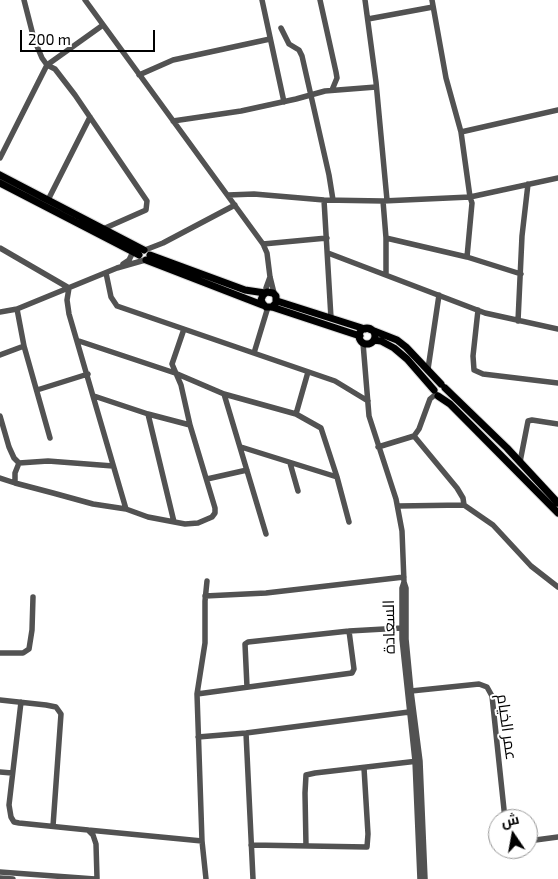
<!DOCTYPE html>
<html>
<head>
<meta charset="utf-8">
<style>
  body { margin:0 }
  #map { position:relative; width:558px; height:879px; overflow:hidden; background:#fff; font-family:"Exo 2",Cairo,sans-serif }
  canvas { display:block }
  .north { position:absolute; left:488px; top:809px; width:50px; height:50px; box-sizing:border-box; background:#fff; border:1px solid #999; border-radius:50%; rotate:348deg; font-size:14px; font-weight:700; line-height:20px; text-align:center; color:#000 }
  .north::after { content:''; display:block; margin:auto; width:18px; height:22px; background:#000; clip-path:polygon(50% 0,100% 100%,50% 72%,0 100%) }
  .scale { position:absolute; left:20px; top:30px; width:135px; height:22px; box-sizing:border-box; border:2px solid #000; border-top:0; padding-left:6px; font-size:15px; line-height:18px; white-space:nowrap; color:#000; -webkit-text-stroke:4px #fff; paint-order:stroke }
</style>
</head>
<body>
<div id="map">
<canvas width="558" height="879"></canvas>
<div class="north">ش</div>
<div class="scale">200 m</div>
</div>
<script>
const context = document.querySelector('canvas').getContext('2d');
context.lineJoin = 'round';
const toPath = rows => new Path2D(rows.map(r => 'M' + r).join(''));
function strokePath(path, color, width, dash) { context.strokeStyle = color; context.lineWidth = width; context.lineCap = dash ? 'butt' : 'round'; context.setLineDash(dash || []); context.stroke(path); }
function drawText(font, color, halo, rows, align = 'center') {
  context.font = font + ' "Exo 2",Cairo,sans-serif'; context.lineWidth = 4; context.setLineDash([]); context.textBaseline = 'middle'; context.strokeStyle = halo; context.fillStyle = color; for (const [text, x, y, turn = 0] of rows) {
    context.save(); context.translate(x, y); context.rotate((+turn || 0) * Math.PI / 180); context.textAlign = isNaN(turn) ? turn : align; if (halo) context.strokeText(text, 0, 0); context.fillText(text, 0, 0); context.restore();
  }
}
const minor = toPath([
  [24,0,34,39,42,58,47,65,55,69,75,95,147,201,146,210,103,229],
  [85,0,263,244,267,253,270,277,274,293],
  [262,0,284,102],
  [320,0,336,72,337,78,332,90],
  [365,0,376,82,387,200],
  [432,0,446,78,461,132,470,197,558,178],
  [368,19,433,7],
  [281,28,289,44,299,50,302,56,329,175,333,200],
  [139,75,173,60,270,39],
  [173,121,241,111,296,99,325,91,376,87],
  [461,132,558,110],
  [0,158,47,65,103,25],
  [228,195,254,194,324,200,383,201,470,197,472,203,467,257],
  [48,200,90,117],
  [324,200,331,318],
  [383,201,386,238,386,275],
  [386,238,467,257,521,274],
  [263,244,327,238],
  [0,248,69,288,67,300,69,314,126,509],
  [145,250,163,243,235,205],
  [328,253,485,313,558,329],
  [123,264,129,260,133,252],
  [106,273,111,297,117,306,335,381,368,401],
  [267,292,266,288,270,277],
  [17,309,24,346,50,438],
  [478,310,473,356,474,370,483,374,558,383],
  [0,312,17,309,117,268,145,260],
  [518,321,522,236,528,184],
  [79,341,175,373,224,394,296,414,321,428,337,477,349,522],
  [363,343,369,416,396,499,402,531,404,582,406,588,406,639,411,691,420,761,425,879],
  [254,353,268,307],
  [0,355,24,346],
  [428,369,439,295],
  [37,390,88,374],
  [224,394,266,534],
  [94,396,148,414,190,425],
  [148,414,174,522],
  [296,414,308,372],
  [0,416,9,447,14,458,19,463,48,461,113,466],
  [241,447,337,477],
  [378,447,414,436,419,429,430,399,436,394],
  [520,462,528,421,532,420,558,424],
  [19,463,15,473,15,483,53,493,93,504,126,509,148,517,185,524,198,523,212,517,215,513,215,508,190,425,181,385,172,364,184,329],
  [290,463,298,491],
  [0,478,15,483],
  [207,479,247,470],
  [464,505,493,525,531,566,558,587],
  [398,506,464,505,463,498,457,488,414,436],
  [404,582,402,588,402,639,415,761,420,879],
  [205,596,266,593,404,577],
  [0,653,23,653,29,649,32,630,33,597],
  [247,687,245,644,248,642,349,631,402,628],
  [411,691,479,684,487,687,492,696,505,819],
  [197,694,352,673,354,669,349,631],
  [0,700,46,705,56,707,61,714,53,826],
  [21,702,9,805,11,817,14,822,19,823,88,830,93,835,96,844,97,878],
  [246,733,253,879],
  [198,737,246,733,409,712],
  [0,772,12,773],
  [88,830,202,841],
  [528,841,558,837],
  [251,845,367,847,368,834,364,768],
  [306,846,305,793,306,775,315,773,418,761],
  [0,872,95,879],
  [0,878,13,879],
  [206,879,202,841,197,694,205,643,205,601,207,581]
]);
const major = toPath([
  [0,175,144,250],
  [0,183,139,255],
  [150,255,245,290,265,293],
  [146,260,265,306],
  [277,301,365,329],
  [272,307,276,303,276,296,273,293,267,292,263,295,261,300,263,304,266,307,272,307,360,336],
  '359 336a8 8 0 1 1 16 0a8 8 0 1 1-16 0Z',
  [369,329,397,340,406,347,441,384],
  [374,340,381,341,394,348,407,359,434,390],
  [445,388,507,448,558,503],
  [438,396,450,404,558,513]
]);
const streetNames = [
  ["السعادة",389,627,-91],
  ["عمر الخيام",507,727,82]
];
strokePath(major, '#dbdbdb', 9);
strokePath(minor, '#525252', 5.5);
strokePath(major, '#000', 7);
drawText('16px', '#000', '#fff', streetNames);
</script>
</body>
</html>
